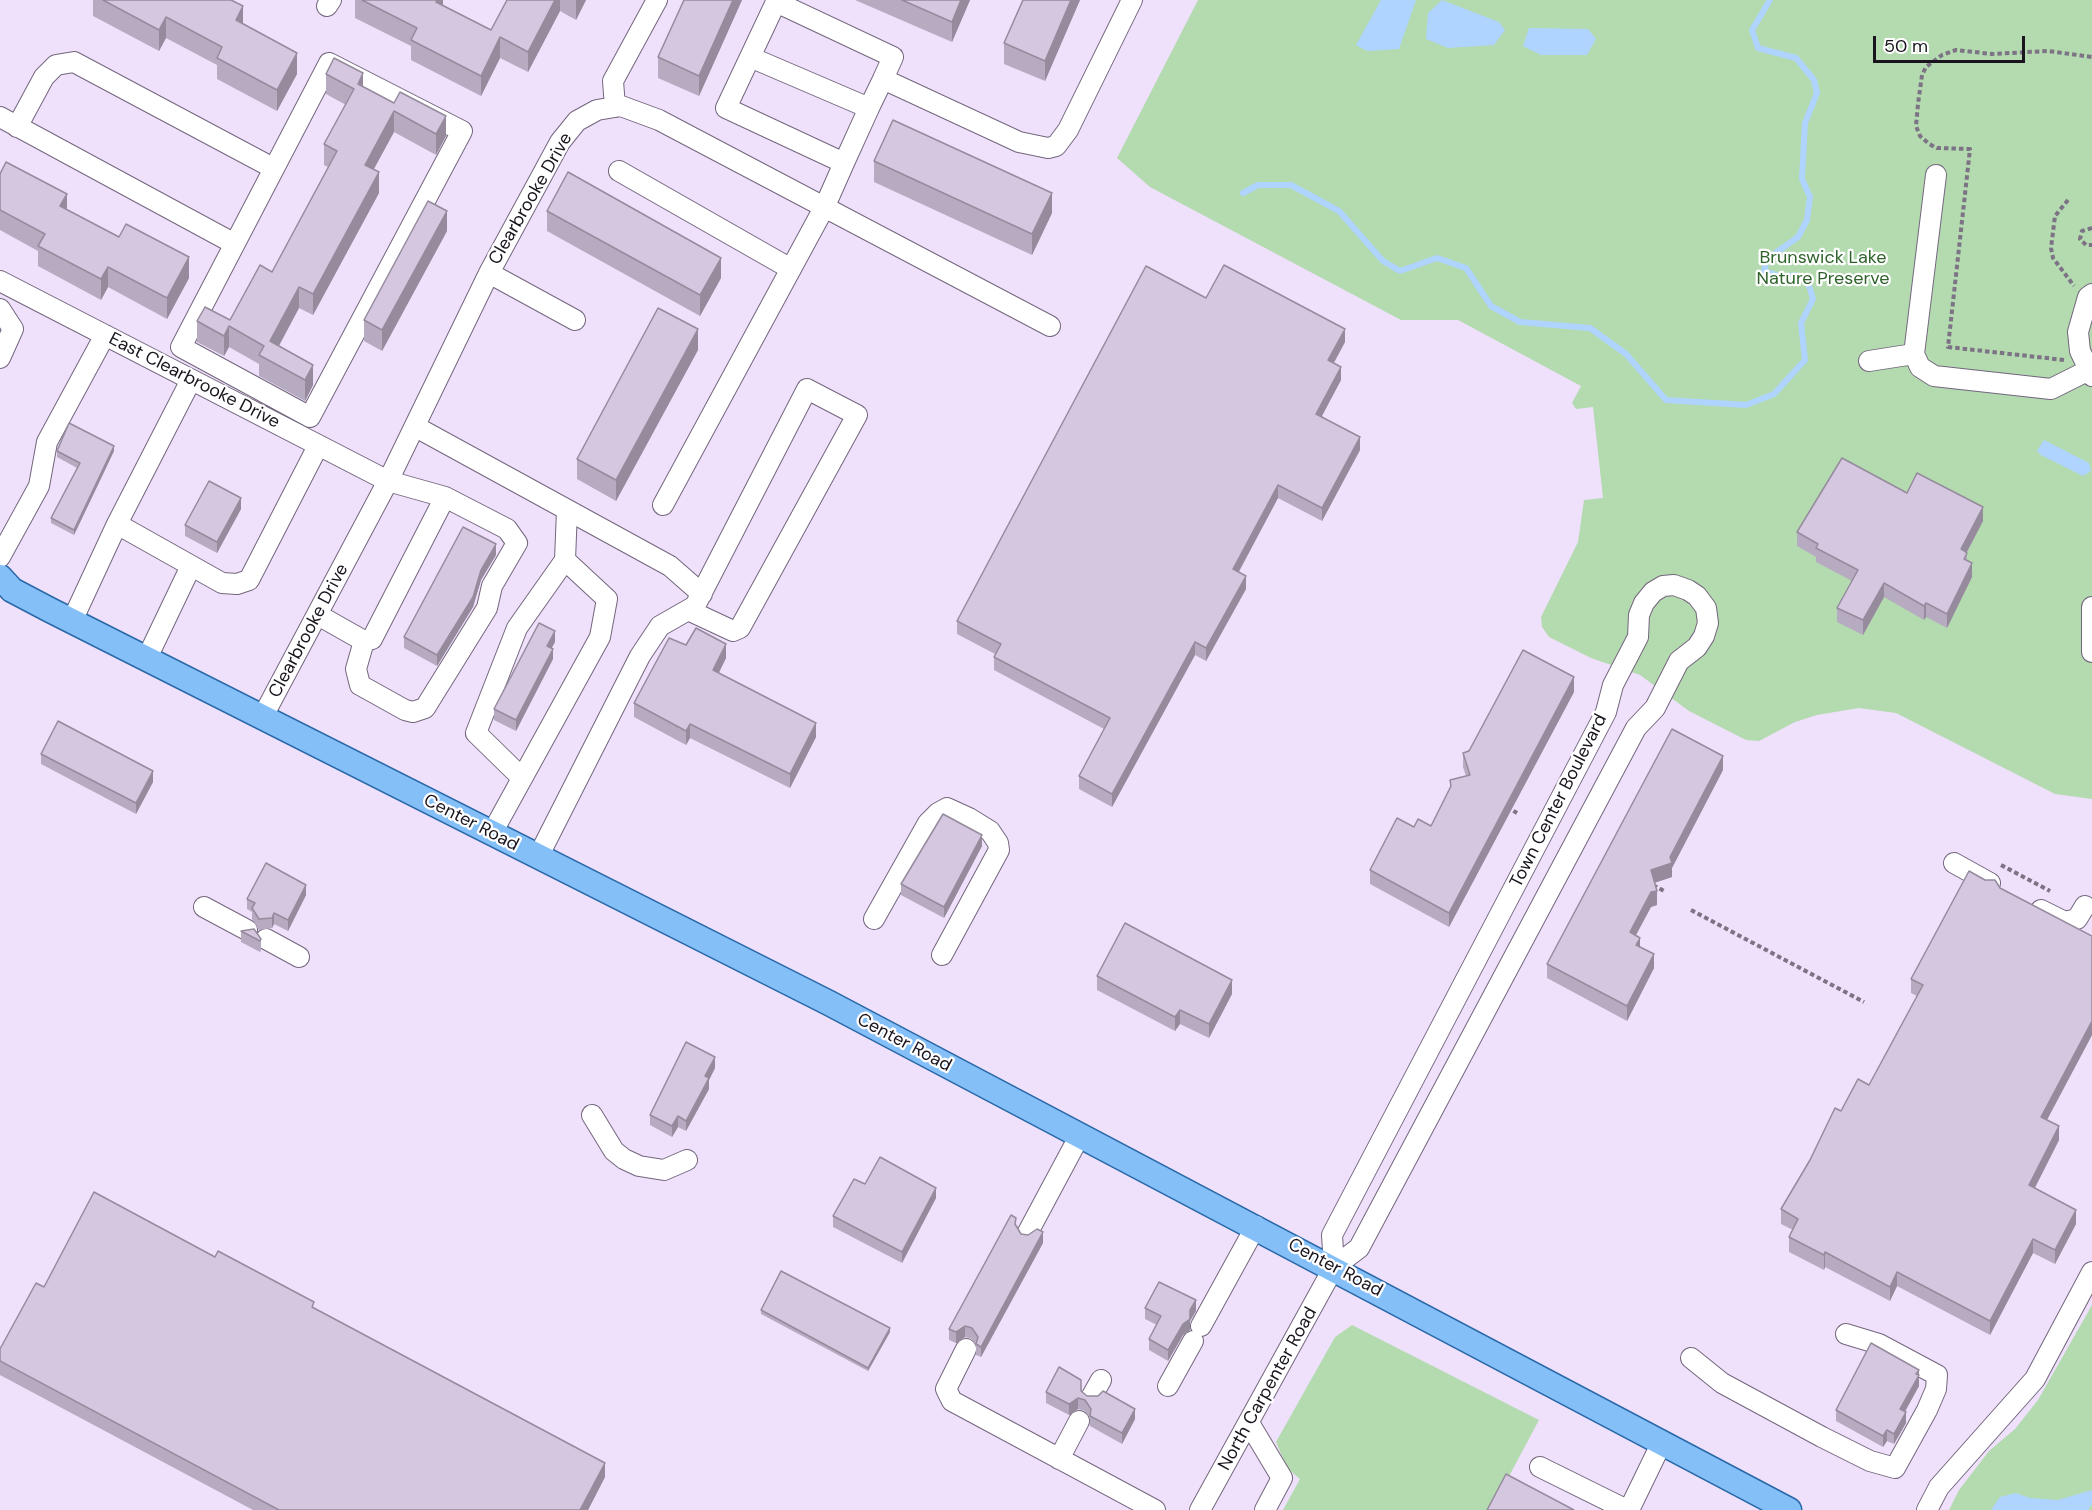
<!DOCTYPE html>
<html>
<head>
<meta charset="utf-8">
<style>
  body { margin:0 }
  #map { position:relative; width:2092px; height:1510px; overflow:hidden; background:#efe1fb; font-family:"DM Sans",sans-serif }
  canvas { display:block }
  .scale { position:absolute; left:1873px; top:36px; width:152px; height:27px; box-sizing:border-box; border:3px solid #19141d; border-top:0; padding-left:8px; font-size:18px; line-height:21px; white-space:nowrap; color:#19141d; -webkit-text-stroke:4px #fff; paint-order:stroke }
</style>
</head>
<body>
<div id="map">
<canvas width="2092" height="1510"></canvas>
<div class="scale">50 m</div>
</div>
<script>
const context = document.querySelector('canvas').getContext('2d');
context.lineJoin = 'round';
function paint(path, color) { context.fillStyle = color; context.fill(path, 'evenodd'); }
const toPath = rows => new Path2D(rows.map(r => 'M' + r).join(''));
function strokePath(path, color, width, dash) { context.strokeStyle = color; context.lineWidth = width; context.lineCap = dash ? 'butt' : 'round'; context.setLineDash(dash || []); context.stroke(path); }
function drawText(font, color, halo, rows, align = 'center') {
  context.font = font + ' "DM Sans",sans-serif'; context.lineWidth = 4.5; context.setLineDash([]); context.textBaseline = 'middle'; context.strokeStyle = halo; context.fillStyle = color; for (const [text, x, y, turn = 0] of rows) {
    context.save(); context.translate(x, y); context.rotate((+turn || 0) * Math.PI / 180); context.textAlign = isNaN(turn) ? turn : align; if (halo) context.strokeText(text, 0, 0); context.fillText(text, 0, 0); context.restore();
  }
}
const green = toPath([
  [1198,0,2092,0,2092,799,2055,794,1896,713,1859,708,1817,715,1795,722,1759,741,1746,740,1689,711,1640,675,1591,658,1549,637,1542,627,1541,617,1578,542,1584,500,1603,498,1593,407,1576,409,1572,403,1581,386,1458,320,1401,320,1150,187,1117,158],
  [2092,1305,2092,1510,1949,1510,1959,1490,1989,1451,2015,1429,2038,1400],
  [1352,1325,1539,1420,1491,1510,1283,1510,1300,1479,1287,1468,1276,1442,1335,1337]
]);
const water = toPath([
  [1381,0,1416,0,1399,49,1367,51,1356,45],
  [1442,0,1499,22,1505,30,1494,45,1448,48,1426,39,1428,13],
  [1529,28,1588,29,1596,39,1587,55,1541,55,1523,46],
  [2044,440,2089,463,2091,471,2083,476,2041,455,2037,451],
  [2092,1490,2092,1504,2088,1510,1991,1510,2000,1497,2016,1493,2030,1498,2058,1500]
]);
const stream = toPath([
  [1243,193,1258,185,1291,185,1339,211,1383,261,1400,271,1437,258,1466,268,1491,306,1520,322,1590,328,1626,354,1666,400,1746,405,1774,394,1805,360,1801,323,1813,299,1808,282,1796,275,1783,277,1764,271,1767,259,1798,237,1807,220,1810,197,1802,179,1805,123,1817,93,1814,80,1796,58,1758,48,1752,30,1770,0]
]);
const path = toPath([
  [2068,200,2055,216,2051,248,2053,258,2074,286],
  [2092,228,2082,231,2080,239,2086,245,2092,245],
  [2064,360,1948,347,1970,149,1937,148,1929,144,1920,136,1916,126,1918,104,1922,75,1926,67,1942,55,1956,50,1992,54,2048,51,2092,57],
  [1507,807,1517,813],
  [2001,865,2050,891],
  [1653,885,1664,891],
  [1691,910,1864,1002]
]);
const minor = toPath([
  [327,6,331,0],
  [750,57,869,108],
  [329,63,462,131,310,417,181,347,329,63],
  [883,79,1019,142,1048,148,1056,146,1068,130,1132,0],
  [615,107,613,81,657,0],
  [0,117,233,243],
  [17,127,44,77,56,65,74,62,273,168],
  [619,171,791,269],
  [1936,175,1914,354,1920,367,1934,376,2051,389,2087,371],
  [489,273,575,320],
  [0,281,388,481,445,497,372,639,364,641],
  [2092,294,2088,297,2078,332,2080,351,2092,376],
  [0,309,13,329,0,358],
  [1869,361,1914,354],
  [416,427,670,566,702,594],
  [663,505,825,206,844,163,869,108,883,79,893,57,776,2,726,108,844,163],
  [117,524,222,583,237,584,249,580,318,446],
  [0,557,39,486,47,442,105,335],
  [2092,607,2092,652],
  [318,615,364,641],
  [72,621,117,524,191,380],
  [364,641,356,669,360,685,405,710,413,712,425,708,487,608,492,586,517,543,507,529,445,497],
  [147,658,191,566],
  [262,718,388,481,489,273,560,142,577,121,597,110,621,106,659,120,1050,326],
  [522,778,476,733,517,628,565,560,567,510],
  [492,833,600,637,607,599,565,560],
  [538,857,640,656,660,626,695,606,807,389,857,415,740,628,733,631,688,610],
  [1954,863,1990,883],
  [204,907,247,930],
  [2041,910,2065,922,2077,919,2085,906],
  [874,919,928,823,938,813,947,808,969,818,990,831,998,843,999,850,942,955],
  [266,939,299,957],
  [592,1115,614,1151,624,1159,639,1166,664,1170,687,1160],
  [1027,1234,1080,1135],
  [1201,1326,1256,1226],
  [966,1349,946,1389,952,1401,1155,1510],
  [1691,1358,1722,1383,1822,1437,1870,1461,1895,1468,1927,1410,1936,1389,1937,1375,1879,1344,1846,1334],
  [1168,1386,1193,1341],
  [1092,1396,1101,1380],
  [1249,1423,1282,1478,1265,1510],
  [1059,1459,1079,1421],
  [1540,1467,1627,1510],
  [1200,1510,1334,1267,1359,1248,1636,728,1655,708,1679,661,1697,647,1704,636,1708,623,1706,608,1697,596,1688,590,1674,585,1663,586,1653,592,1644,603,1639,615,1638,637,1613,685,1606,712,1332,1235,1334,1267],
  [1629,1510,1662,1442],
  [1927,1510,1939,1487,2035,1379,2092,1272]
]);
const major = toPath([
  [0,577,12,590,50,610,829,1003,1789,1510]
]);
const wall = toPath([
  [93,0,231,0,243,24,297,74,277,111,217,79,217,65,166,38,159,51,93,16],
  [355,0,443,0,443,6,491,30,507,0,586,0,576,20,560,11,528,72,500,58,481,96,411,60,411,46,355,18],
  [684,0,742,0,699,96,658,78,658,57],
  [855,0,970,0,952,42],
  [1023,0,1080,0,1045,81,1004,64,1004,43],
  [326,74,363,87,446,136,436,155,394,132,374,169,379,193,313,315,299,308,279,346,313,385,305,401,259,376,259,364,229,347,224,356,197,342,197,321,230,320,272,272,328,167,324,165,324,144,346,105,326,94],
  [874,161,1052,213,1032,255,874,182],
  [0,174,67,210,189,278,167,319,108,287,101,300,38,266,38,251,0,230],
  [547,211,721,278,700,316,547,231],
  [447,231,382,351,364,341,364,320],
  [1206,298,1345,342,1334,363,1341,380,1322,416,1360,450,1322,521,1278,498,1239,572,1246,589,1206,661,1195,655,1112,807,1079,789,1079,776,1104,729,994,670,994,657,995,654,957,634,957,621],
  [698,350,616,501,577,479,577,459],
  [57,451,114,451,74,535,51,523,51,518,77,468,57,457],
  [1907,493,1983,521,1967,552,1967,561,1972,577,1947,628,1926,617,1924,620,1884,597,1863,635,1837,622,1837,608,1852,581,1816,562,1816,557,1797,546,1797,532],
  [241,509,217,553,185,536,185,525],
  [496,555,481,580,473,607,437,666,404,648,404,637],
  [555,642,551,648,553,659,516,731,494,720,494,709],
  [686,645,726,658,719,673,816,737,790,788,690,738,686,745,634,717,634,703],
  [1574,692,1449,927,1370,884,1370,870,1414,827,1431,826,1450,788,1450,780,1466,776,1463,767,1463,753],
  [41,754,153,782,136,814,41,764],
  [1723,770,1672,868,1672,877,1654,883,1657,905,1651,907,1636,935,1640,947,1654,968,1627,1021,1547,978,1547,964],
  [982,846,944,918,901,895,901,884],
  [2000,888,2092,936,2092,1035,2047,1120,2059,1140,2035,1188,2076,1224,2055,1264,2033,1253,1990,1335,1897,1286,1890,1301,1825,1267,1824,1270,1789,1252,1789,1237,1793,1230,1781,1224,1781,1209,1841,1111,1869,1085,1917,996,1911,993,1911,979],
  [306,895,288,931,274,924,272,928,259,930,252,919,252,912,247,909,247,899],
  [241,931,261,939,261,950,260,952,241,942],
  [1097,976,1232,994,1209,1038,1180,1024,1175,1031,1097,990],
  [715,1068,709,1080,709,1089,686,1131,678,1127,672,1137,650,1125,650,1115],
  [865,1184,936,1198,902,1263,833,1227,833,1216],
  [1016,1226,1021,1234,1043,1243,981,1357,976,1355,976,1346,972,1339,965,1337,956,1343,949,1340,949,1329],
  [44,1287,314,1308,605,1477,588,1510,253,1510,0,1375,0,1361],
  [1145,1308,1196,1311,1190,1321,1190,1330,1183,1335,1168,1361,1149,1350,1149,1339,1157,1325,1145,1319],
  [761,1310,890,1332,868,1371,761,1314],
  [1919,1375,1919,1386,1905,1412,1906,1423,1894,1444,1887,1441,1883,1447,1836,1421,1836,1410],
  [1081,1391,1087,1396,1135,1419,1122,1444,1090,1426,1090,1418,1085,1411,1078,1409,1069,1415,1046,1403,1046,1392]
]);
const shadedWall = toPath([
  [437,0,443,0,443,9,436,2],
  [555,0,560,0,560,11,528,72,528,52],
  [576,0,586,0,576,20],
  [733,0,742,0,699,96,699,76],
  [961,0,970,0,952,42,952,22],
  [1071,0,1080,0,1045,81,1045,61],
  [243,6,243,27,236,20],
  [166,17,166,38,159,51,159,30],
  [500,37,500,58,481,96,481,76],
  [297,53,297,74,277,111,277,90],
  [363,73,363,94,358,84],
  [394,111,394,132,365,185,365,165],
  [446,116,446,136,436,155,436,134],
  [379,172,379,193,313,315,313,294],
  [1052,193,1052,213,1032,255,1032,234],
  [67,194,67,215,60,206],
  [447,211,447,231,382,351,382,330],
  [189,257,189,278,167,319,167,298],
  [721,258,721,278,700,316,700,295],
  [108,267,108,287,101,300,101,279],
  [299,287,299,308,270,362,270,341],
  [229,326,229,347,224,356,224,336],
  [698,329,698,350,616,501,616,480],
  [1345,329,1345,342,1328,373,1328,360],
  [313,365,313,385,305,401,305,380],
  [1341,367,1341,380,1316,427,1316,414],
  [1360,437,1360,450,1322,521,1322,508],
  [114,446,114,451,74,535,74,530],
  [1278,485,1278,498,1233,582,1233,569],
  [241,498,241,509,217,553,217,542],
  [1983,507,1983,521,1961,563,1961,549],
  [496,544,496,555,481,580,473,607,437,666,437,655,481,570],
  [1972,563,1972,577,1947,628,1947,614],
  [1246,576,1246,589,1206,661,1206,648],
  [1884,583,1884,597,1863,635,1863,620],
  [1926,603,1926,617,1924,620,1924,606],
  [555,631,555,642,547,657,547,646],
  [1195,642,1195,655,1112,807,1112,794],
  [726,644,726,658,713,684,713,670],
  [553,649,553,659,516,731,516,720],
  [1574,677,1574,692,1449,927,1449,913],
  [816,723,816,737,790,788,790,774],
  [690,724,690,738,686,745,686,731],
  [1723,756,1723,770,1672,868,1672,877,1651,884,1651,870,1670,857],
  [153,771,153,782,136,814,136,803],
  [982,835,982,846,944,918,944,907],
  [306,885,306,895,288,931,288,920],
  [1657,891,1657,905,1651,907,1630,946,1630,932,1651,892],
  [274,913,274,924,272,928,272,918],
  [1640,938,1640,952,1636,945],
  [1654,954,1654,968,1627,1021,1627,1006],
  [1232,980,1232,994,1209,1038,1209,1024],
  [1180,1010,1180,1024,1175,1031,1175,1017],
  [2092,1021,2092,1035,2041,1131,2041,1117],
  [715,1057,715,1068,709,1080,709,1089,686,1131,686,1121,705,1076],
  [678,1116,678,1127,672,1137,672,1126],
  [2059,1126,2059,1140,2029,1199,2029,1185],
  [936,1188,936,1198,902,1263,902,1252],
  [2076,1210,2076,1224,2055,1264,2055,1250],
  [1043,1232,1043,1243,981,1357,981,1347],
  [2033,1239,2033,1253,1990,1335,1990,1321],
  [1825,1252,1825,1267,1824,1270,1824,1255],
  [1897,1272,1897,1286,1890,1301,1890,1287],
  [1196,1300,1196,1311,1190,1321,1190,1330,1183,1335,1168,1361,1168,1350],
  [965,1326,965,1337,956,1343,956,1332],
  [890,1328,890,1332,868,1371,868,1368],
  [1919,1370,1919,1386,1900,1420,1900,1409],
  [1078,1398,1078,1409,1069,1415,1069,1404],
  [1135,1409,1135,1419,1122,1444,1122,1433],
  [1906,1412,1906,1423,1894,1444,1894,1434],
  [1887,1430,1887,1441,1883,1447,1883,1436],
  [605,1463,605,1477,588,1510,580,1510]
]);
const building = toPath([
  [103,0,231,0,243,6,236,20,297,53,277,90,217,58,222,47,166,17,159,30,103,0],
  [362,0,437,0,436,2,491,30,507,0,555,0,528,52,500,37,481,76,411,40,417,28,362,0],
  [684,0,733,0,699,76,658,57,684,0],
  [902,0,961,0,952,22,902,0],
  [1023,0,1071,0,1045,61,1004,43,1023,0],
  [334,58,363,73,358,84,394,103,400,92,446,116,436,134,394,111,365,165,379,172,313,294,299,287,270,341,313,365,305,380,259,355,264,346,229,326,224,336,197,321,205,307,230,320,260,265,272,272,337,151,324,144,354,89,326,74,334,58],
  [893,120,1052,193,1032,234,874,161,893,120],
  [6,162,67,194,60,206,119,237,126,224,189,257,167,298,108,267,101,279,38,246,45,234,0,210,0,174,6,162],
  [568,172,721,258,700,295,547,211,568,172],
  [428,201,447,211,382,330,364,320,428,201],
  [1224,265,1345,329,1328,360,1341,367,1316,414,1360,437,1322,508,1278,485,1233,569,1246,576,1206,648,1195,642,1112,794,1079,776,1110,718,994,657,1001,644,957,621,1146,266,1206,298,1224,265],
  [658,308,698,329,616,480,577,459,658,308],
  [69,423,114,446,74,530,51,518,80,463,57,451,69,423],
  [1842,458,1907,493,1917,473,1983,507,1961,549,1967,553,1964,559,1972,563,1947,614,1926,603,1924,606,1884,583,1863,620,1837,608,1858,570,1816,548,1818,544,1797,532,1842,458],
  [209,481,241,498,217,542,185,525,209,481],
  [463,527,496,544,481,570,473,597,437,655,404,637,463,527],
  [539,623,555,631,547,646,553,649,516,720,494,709,539,623],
  [696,628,726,644,713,670,816,723,790,774,690,724,686,731,634,703,669,638,686,645,696,628],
  [1523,650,1574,677,1449,913,1370,870,1397,818,1414,827,1418,819,1431,826,1451,786,1450,780,1470,775,1463,753,1469,751,1523,650],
  [58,721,153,771,136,803,41,754,58,721],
  [1672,729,1723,756,1670,857,1672,863,1651,870,1657,891,1651,892,1630,932,1640,938,1636,945,1654,954,1627,1006,1547,964,1672,729],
  [943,814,982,835,944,907,901,884,943,814],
  [266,863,306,885,288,920,274,913,272,918,259,919,252,908,255,903,247,899,266,863],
  [1969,871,1985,880,1995,880,2000,888,2092,936,2092,1021,2041,1117,2059,1126,2029,1185,2076,1210,2055,1250,2033,1239,1990,1321,1897,1272,1890,1287,1825,1252,1824,1255,1789,1237,1798,1219,1781,1209,1810,1160,1835,1108,1841,1111,1858,1079,1869,1085,1923,985,1911,979,1969,871],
  [1125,923,1232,980,1209,1024,1180,1010,1175,1017,1097,976,1125,923],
  [254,929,261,939,260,941,241,931,254,929],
  [686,1042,715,1057,705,1076,709,1078,686,1121,678,1116,672,1126,650,1115,686,1042],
  [880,1157,936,1188,902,1252,833,1216,854,1179,865,1184,880,1157],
  [94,1192,215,1257,218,1251,314,1302,312,1307,605,1463,580,1510,279,1510,0,1361,0,1349,36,1283,44,1287,94,1192],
  [1011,1215,1016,1218,1015,1224,1021,1234,1028,1235,1037,1229,1043,1232,981,1347,976,1344,978,1337,972,1328,965,1326,956,1332,949,1329,1011,1215],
  [781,1271,890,1328,868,1368,761,1310,781,1271],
  [1159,1282,1196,1300,1190,1310,1190,1319,1183,1324,1168,1350,1149,1339,1161,1316,1145,1308,1159,1282],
  [1871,1343,1919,1370,1916,1374,1919,1375,1900,1409,1906,1412,1894,1434,1887,1430,1883,1436,1836,1410,1871,1343],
  [1059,1367,1081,1380,1081,1391,1087,1396,1098,1396,1103,1391,1135,1409,1122,1433,1090,1416,1091,1409,1085,1400,1078,1398,1069,1404,1046,1392,1059,1367],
  [1506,1474,1574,1510,1487,1510,1506,1474]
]);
const streetNames = [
  ["Clearbrooke Drive",531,199,-60],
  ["East Clearbrooke Drive",194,381,27],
  ["Clearbrooke Drive",309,631,-62],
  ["Town Center Boulevard",1559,801,-63],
  ["Center Road",471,823,27],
  ["Center Road",904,1043,28],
  ["Center Road",1335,1268,28],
  ["North Carpenter Road",1268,1389,-61]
];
const parkNames = [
  ["Brunswick Lake",1823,258],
  ["Nature Preserve",1823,279]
];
paint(green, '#b4dab0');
paint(water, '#aed4ff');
strokePath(stream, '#aed4ff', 6);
strokePath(minor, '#73667d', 22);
strokePath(major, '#2968a7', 27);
strokePath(path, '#7c7384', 4, [4.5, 3]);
strokePath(minor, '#fff', 20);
strokePath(major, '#84bff7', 24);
paint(wall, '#b7abc1');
paint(shadedWall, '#958b9d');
paint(building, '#d5c7e0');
strokePath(building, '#958b9d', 1.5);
drawText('18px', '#19141d', '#fff', streetNames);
drawText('18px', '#2f632b', '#fff', parkNames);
</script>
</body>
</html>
